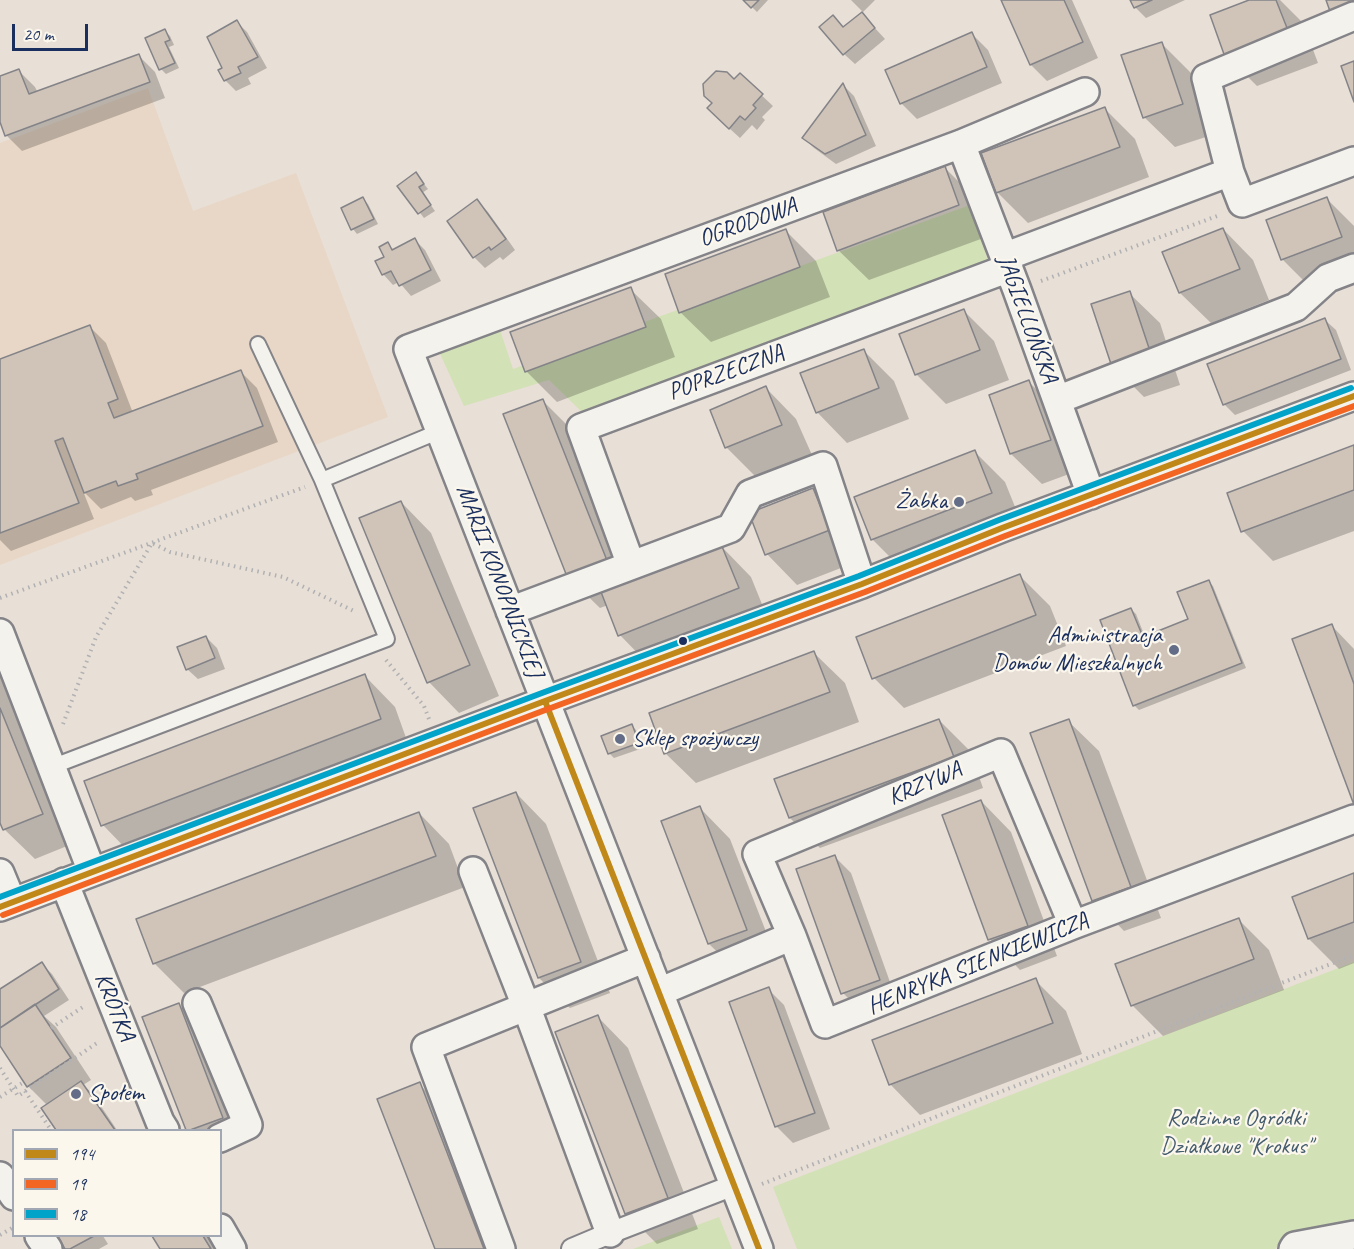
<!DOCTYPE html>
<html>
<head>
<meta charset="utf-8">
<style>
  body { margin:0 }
  #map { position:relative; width:1354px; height:1249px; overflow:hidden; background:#e8dfd6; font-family:Caveat,sans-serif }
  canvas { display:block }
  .legend { position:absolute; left:12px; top:1129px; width:210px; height:108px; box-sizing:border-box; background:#fbf7ec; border:2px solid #a1a7b3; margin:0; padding:8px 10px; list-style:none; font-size:18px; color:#1b2f5e }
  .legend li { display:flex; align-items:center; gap:12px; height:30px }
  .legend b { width:30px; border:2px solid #a1a7b3 }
  .scale { position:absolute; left:12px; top:24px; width:76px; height:27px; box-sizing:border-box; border:3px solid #1b2f5e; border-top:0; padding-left:8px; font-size:18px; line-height:21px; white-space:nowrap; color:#1b2f5e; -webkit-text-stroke:4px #fbf7ec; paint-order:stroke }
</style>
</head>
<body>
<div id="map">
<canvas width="1354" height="1249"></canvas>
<ul class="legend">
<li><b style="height:8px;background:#c08818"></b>194</li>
<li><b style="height:8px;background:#f26522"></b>19</li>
<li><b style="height:8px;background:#01a3c8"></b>18</li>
</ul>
<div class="scale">20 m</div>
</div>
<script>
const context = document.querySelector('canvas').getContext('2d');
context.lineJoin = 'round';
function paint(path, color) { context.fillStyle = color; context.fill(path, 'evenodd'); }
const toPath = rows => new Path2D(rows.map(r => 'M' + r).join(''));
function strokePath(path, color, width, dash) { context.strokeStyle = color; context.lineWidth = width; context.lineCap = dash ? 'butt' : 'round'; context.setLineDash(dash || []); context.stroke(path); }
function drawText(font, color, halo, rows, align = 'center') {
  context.font = font + ' Caveat,sans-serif'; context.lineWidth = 4.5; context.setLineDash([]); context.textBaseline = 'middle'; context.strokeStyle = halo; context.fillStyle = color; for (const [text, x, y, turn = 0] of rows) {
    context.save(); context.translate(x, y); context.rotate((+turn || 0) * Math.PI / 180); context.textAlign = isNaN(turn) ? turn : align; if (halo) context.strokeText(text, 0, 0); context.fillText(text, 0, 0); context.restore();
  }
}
const built = toPath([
  [148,88,193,211,296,173,388,417,0,565,0,143]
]);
const green = toPath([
  [973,204,989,266,586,416,549,380,464,406,436,345,498,324,513,369],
  [1354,962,1354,1223,1286,1238,1275,1249,797,1249,773,1187],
  [719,1217,732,1249,633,1249]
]);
const shadow = toPath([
  [745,0,768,0,757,12],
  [851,0,875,0,863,12],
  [1002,0,1072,0,1098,58,1047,81,1031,65],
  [1132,0,1185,0,1146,18,1135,7],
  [1254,0,1280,0,1303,23,1318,63,1257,86,1227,56],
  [862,14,885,39,855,64,844,54,844,28],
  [237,22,247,32,267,68,248,78,251,84,236,91,225,80,224,69],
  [165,31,170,36,174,45,169,47,179,68,166,74,161,69],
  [972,34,988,50,1002,83,917,119,901,103],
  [1161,43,1192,74,1212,135,1175,147,1144,117],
  [139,56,155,72,165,98,22,151,6,135,0,118,0,78,19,71,35,87,38,93],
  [740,75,773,106,762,117,765,120,757,130,752,125,740,138,719,119,714,103],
  [844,86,854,96,876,146,836,164,814,148,804,138],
  [1104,108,1135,139,1149,177,1028,223,997,192],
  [945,168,975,198,989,236,869,280,838,250],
  [420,179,428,189,422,193,435,211,424,218,399,186],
  [363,199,368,204,378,224,357,234,353,229],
  [1327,199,1354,226,1354,274,1313,290,1282,259],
  [477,201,488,212,515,250,503,260,500,257,485,268,474,257,449,221],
  [1223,229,1253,260,1269,300,1211,323,1180,293,1164,253],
  [785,230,816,261,830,297,711,342,680,312],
  [415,240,425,250,441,281,411,296,399,282,393,285,383,274,388,244,394,250],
  [630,289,661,319,675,357,557,402,526,371],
  [1129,293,1160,323,1180,385,1144,397,1114,367],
  [964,311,994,341,1009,380,946,404,916,374],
  [1325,320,1336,330,1351,370,1235,415,1224,404],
  [90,327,106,343,133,413,241,372,257,388,278,442,151,490,153,495,135,501,131,497,101,509,83,491,94,519,11,551,0,540,0,361],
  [863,350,894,381,909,419,847,443,817,412],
  [1029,382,1059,412,1080,470,1042,484,1011,454,990,396],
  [766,388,796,419,812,455,757,478,727,448,712,411],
  [543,401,573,431,632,581,721,546,751,577,768,619,650,666,620,635,608,605,600,608,569,578],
  [1354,447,1354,531,1273,561,1243,531],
  [975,452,1005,482,1022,524,903,570,872,539],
  [813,490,844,520,859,561,797,585,767,554],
  [401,502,431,533,499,696,459,713,429,682],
  [1020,576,1050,606,1066,646,904,708,874,678],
  [1208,581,1213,586,1246,668,1139,710,1134,705,1131,609,1136,614,1145,637,1190,620],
  [1332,626,1354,649,1354,801],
  [206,637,217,648,225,669,198,679,187,669],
  [814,653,845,683,859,722,696,783,665,753],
  [0,666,72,844,35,859,4,829,0,819],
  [365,676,395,707,410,749,133,856,103,825],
  [939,720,970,751,983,788,820,848,790,818],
  [1068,721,1099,751,1161,918,1124,931,1094,900],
  [631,725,636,730,643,748,614,758,609,753],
  [516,793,546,824,610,993,570,1008,539,978],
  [981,801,1011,832,1057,956,1020,970,990,939],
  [700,808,730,839,777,960,740,974,709,944],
  [419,813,449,844,465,887,184,993,154,963],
  [835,857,851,873,895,996,859,1009,843,993],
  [1354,875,1354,963,1339,969,1309,939],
  [1238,919,1269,950,1284,990,1163,1036,1132,1005],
  [42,964,52,974,69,1000,44,1016,56,1027,91,1080,83,1085,92,1093,117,1130,58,1130,43,1108,47,1105,28,1086,0,1044,0,991],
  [1035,980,1066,1011,1082,1054,920,1115,890,1084],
  [768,989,784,1005,830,1129,793,1143,777,1127,731,1003],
  [178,1004,195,1020,238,1134,220,1130,188,1130,144,1018],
  [598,1017,628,1048,698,1229,657,1244,626,1213],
  [419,1084,450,1115,502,1249,437,1249],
  [59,1236,103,1236,108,1244,99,1249,67,1249],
  [154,1236,215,1236,223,1249,161,1249]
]);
const building = toPath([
  [743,0,759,0,751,8,743,0],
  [1001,0,1064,0,1083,42,1030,65,1001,0],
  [1130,0,1152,0,1134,8,1130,0],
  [1249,0,1276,0,1289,33,1225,57,1210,15,1249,0],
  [1326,0,1354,0,1354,10,1332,17,1326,0],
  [862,12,875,28,843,55,819,27,833,15,843,27,862,12],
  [237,20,258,57,238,67,241,73,224,81,218,70,222,68,207,37,237,20],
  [165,29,170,40,165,42,175,63,159,70,145,38,165,29],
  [972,32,987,67,900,104,885,70,972,32],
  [1162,42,1183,104,1143,118,1121,55,1162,42],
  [139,54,150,82,5,136,0,122,0,76,19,69,29,94,139,54],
  [1354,61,1354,102,1341,66,1354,61],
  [716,71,727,72,734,79,740,73,763,94,753,105,756,108,745,120,740,116,729,129,707,108,712,103,704,96,703,84,716,71],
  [843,83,866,135,825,154,802,138,843,83],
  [1105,107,1120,147,996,193,981,153,1105,107],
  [945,166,959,205,837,251,823,212,945,166],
  [416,172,424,184,419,187,431,205,418,214,397,186,416,172],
  [363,197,374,219,351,230,341,208,363,197],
  [1327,197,1342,237,1281,260,1266,220,1327,197],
  [477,199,506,239,491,250,489,247,473,258,447,221,477,199],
  [1223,228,1240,269,1179,293,1162,252,1223,228],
  [786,229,800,267,679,313,665,274,786,229],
  [415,238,431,270,399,286,391,271,382,275,375,261,384,257,379,247,388,242,392,250,415,238],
  [631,287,646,327,525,372,510,332,631,287],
  [1130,291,1151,354,1112,367,1091,304,1130,291],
  [964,309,980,350,915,375,899,334,964,309],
  [1325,318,1341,359,1223,405,1207,364,1325,318],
  [90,325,118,399,108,403,114,418,241,370,263,426,136,474,138,479,118,486,116,481,84,493,63,438,55,441,79,503,0,533,0,359,90,325],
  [864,349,879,388,816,413,800,373,864,349],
  [1029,380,1051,440,1010,454,989,395,1029,380],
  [766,386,782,425,725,448,710,410,766,386],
  [543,399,608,563,568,579,503,414,543,399],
  [1354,445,1354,490,1241,532,1227,493,1354,445],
  [975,450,992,493,871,540,854,497,975,450],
  [813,488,830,530,765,555,749,513,813,488],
  [401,501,470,665,427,683,359,518,401,501],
  [721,544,739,588,618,636,601,592,721,544],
  [1020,574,1036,615,872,679,856,637,1020,574],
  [1209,580,1242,663,1133,706,1100,620,1131,608,1143,637,1188,619,1177,592,1209,580],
  [1332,624,1354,684,1354,805,1292,639,1332,624],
  [206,636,215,658,186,670,177,647,206,636],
  [814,651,830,692,664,754,649,713,814,651],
  [365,674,381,719,101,826,84,781,365,674],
  [0,708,43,814,3,830,0,823,0,708],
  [939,719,954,757,789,818,774,779,939,719],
  [1069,719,1131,887,1092,901,1030,733,1069,719],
  [632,724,639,743,608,754,601,736,632,724],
  [516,792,581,962,538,978,473,808,516,792],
  [981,800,1028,926,988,940,942,815,981,800],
  [700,806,747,930,708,944,661,821,700,806],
  [419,812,436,856,153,964,136,919,419,812],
  [835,855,880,980,841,994,796,869,835,855],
  [1354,873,1354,922,1308,939,1292,897,1354,873],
  [1239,918,1254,959,1131,1006,1115,964,1239,918],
  [42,962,59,989,0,1028,0,989,42,962],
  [1036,978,1053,1023,889,1085,872,1040,1036,978],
  [769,987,815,1113,775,1127,729,1002,769,987],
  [179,1003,223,1118,190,1130,186,1130,142,1017,179,1003],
  [35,1004,71,1058,27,1087,0,1046,0,1028,35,1004],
  [598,1015,668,1198,625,1214,555,1032,598,1015],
  [81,1081,115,1130,56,1130,41,1108,81,1081],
  [420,1082,484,1249,435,1249,377,1099,420,1082],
  [58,1236,94,1236,70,1249,65,1249,58,1236],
  [152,1236,203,1236,211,1249,160,1249,152,1236]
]);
const path = toPath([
  [1041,281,1220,215],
  [0,598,305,487],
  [386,660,424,706,429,719],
  [63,724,96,637,152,543,170,552,283,577,356,612],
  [51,1028,86,1005],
  [0,1068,18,1096,100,1041],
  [25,1091,51,1130],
  [0,1097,24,1082],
  [762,1184,1354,955],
  [0,1235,14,1227]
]);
const service = toPath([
  [322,480,440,431],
  [51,767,387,639,322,480,258,344]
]);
const pedestrian = toPath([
  [572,1249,610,1233,734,1185]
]);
const minor = toPath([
  [1354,16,1206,78,1230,172,1242,203,1354,161],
  [961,144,1017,290,1091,495],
  [1004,257,1230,172],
  [1057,400,1296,307,1328,278,1354,268],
  [631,565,581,428,1009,268],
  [510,611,731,528,750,494,823,466,862,584],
  [0,633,92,872],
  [473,871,526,1006,610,1233],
  [0,873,12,902],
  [64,882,160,1122,165,1130],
  [0,907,545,701,862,584,1002,528,1354,396],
  [792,936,757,854,1001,753,1073,925],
  [659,992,792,936,825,1024,1073,925,1354,819],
  [197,1003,248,1125,220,1138],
  [0,1176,14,1196],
  [220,1228,232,1249],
  [39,1236,48,1249],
  [501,1249,426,1047,646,958],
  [759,1249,408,349,961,144,1085,92],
  [1293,1249,1295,1246,1354,1235]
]);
const bus1 = toPath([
  [545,701,759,1249],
  [0,907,545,701,862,584,1002,528,1354,396]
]);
const bus2 = toPath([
  [3,915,548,709,865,592,1005,536,1354,406]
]);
const bus3 = toPath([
  [0,897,542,693,859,576,999,520,1351,388]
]);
const markers = [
  [959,502,6,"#636d88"],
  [683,641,5,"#1b2f5e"],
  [1174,650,6,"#636d88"],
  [620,739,6,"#636d88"],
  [76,1094,6,"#636d88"]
];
const streetNames = [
  ["OGRODOWA",748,223,-20],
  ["JAGIELLOŃSKA",1027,319,70],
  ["POPRZECZNA",726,373,-20],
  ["MARII KONOPNICKIEJ",499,581,69],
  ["KRZYWA",925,784,-23],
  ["HENRYKA SIENKIEWICZA",978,964,-22],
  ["KRÓTKA",114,1007,68]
];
const poiNames = [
  ["Żabka",947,502],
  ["Administracja",1162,636],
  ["Domów Mieszkalnych",1162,664],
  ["Sklep spożywczy",632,739,"left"],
  ["Społem",88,1094,"left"]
];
const parkNames = [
  ["Rodzinne Ogródki",1236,1119],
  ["Działkowe \"Krokus\"",1236,1147]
];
paint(built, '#e8d7c6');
paint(green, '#d3e1b6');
paint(shadow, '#0003');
paint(building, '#d0c4b9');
strokePath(building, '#838388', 1.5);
strokePath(service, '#838388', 18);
strokePath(pedestrian, '#838388', 24);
strokePath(minor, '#838388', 32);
strokePath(path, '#b1b1b3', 4, [1.5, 4.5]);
strokePath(service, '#f4f2ed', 14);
strokePath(pedestrian, '#f4f2ed', 20);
strokePath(minor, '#f4f2ed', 27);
strokePath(bus1, '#c08818', 6);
strokePath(bus2, '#f26522', 6);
strokePath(bus3, '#01a3c8', 6);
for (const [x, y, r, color] of markers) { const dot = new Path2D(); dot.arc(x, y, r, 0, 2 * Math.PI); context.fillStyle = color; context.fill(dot); strokePath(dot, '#fbf7ec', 2); }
drawText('24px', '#1b2f5e', '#fbf7ec', streetNames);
drawText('24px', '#1b2f5e', '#fbf7ec', poiNames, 'right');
drawText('24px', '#445c6d', '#fbf7ec', parkNames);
</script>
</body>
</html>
